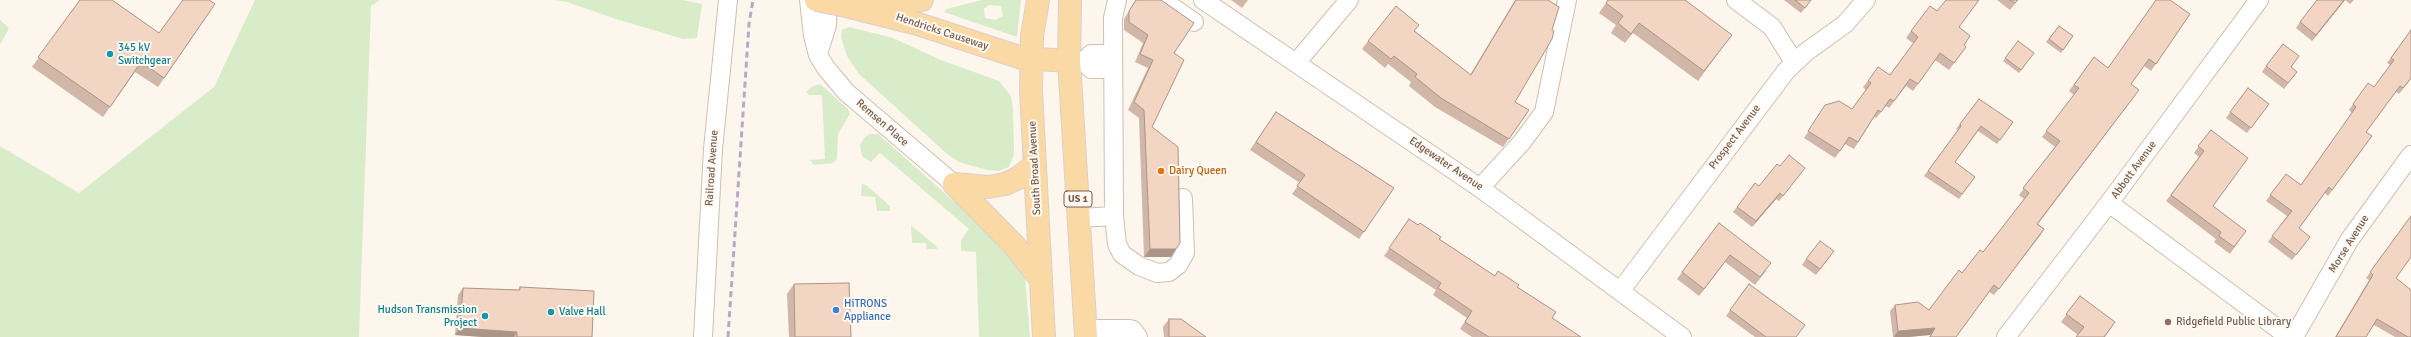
<!DOCTYPE html>
<html>
<head>
<meta charset="utf-8">
<style>
  body { margin:0 }
  canvas { display:block; background:#fdf6ec }
</style>
</head>
<body>
<canvas width="2411" height="337"></canvas>
<script>
const context = document.querySelector('canvas').getContext('2d');
context.lineJoin = 'round';
function paint(path, color) { context.fillStyle = color; context.fill(path, 'evenodd'); }
const toPath = rows => new Path2D(rows.map(r => 'M' + r).join(''));
function strokePath(path, color, width, dash) { context.strokeStyle = color; context.lineWidth = width; context.lineCap = dash ? 'butt' : 'round'; context.setLineDash(dash || []); context.stroke(path); }
function drawText(font, color, halo, rows, align = 'center') {
  context.font = font + ' Signika,sans-serif'; context.lineWidth = 4; context.setLineDash([]); context.textBaseline = 'middle'; context.strokeStyle = halo; context.fillStyle = color; for (const [text, x, y, turn = 0] of rows) {
    context.save(); context.translate(x, y); context.rotate((+turn || 0) * Math.PI / 180); context.textAlign = isNaN(turn) ? turn : align; if (halo) context.strokeText(text, 0, 0); context.fillText(text, 0, 0); context.restore();
  }
}
const green = toPath([
  [255,0,380,0,371,6,359,337,0,337,0,146,79,193,214,87],
  [555,0,682,0,702,4,697,38,683,39,616,19,567,2],
  [982,0,1021,0,1017,37,944,12,946,9],
  [989,5,1001,6,1003,16,995,20,985,18,984,9],
  [0,20,9,28,0,45],
  [849,27,893,38,941,60,999,81,1011,96,1013,108,1014,155,1009,167,999,171,987,170,959,162,946,153,859,74,847,56,841,37,842,30],
  [820,84,848,109,850,114,838,134,837,159,833,163,814,165,810,160,825,159,822,95,809,95,806,92,813,86],
  [870,134,878,134,1009,250,1025,275,1030,337,979,337,976,252,961,251,961,240,969,229,880,153,871,162,862,156,860,145,865,137],
  [862,184,866,185,890,206,890,211,877,211,875,197,861,196],
  [911,225,937,247,937,249,927,249,926,243,912,243]
]);
const minor = toPath([
  [809,0,813,36,818,55,826,68,846,92,954,184],
  [1117,0,1113,18,1114,216,1117,244,1122,254,1139,266,1157,273,1169,272,1178,265,1185,253,1183,198],
  [1162,0,1194,22],
  [1203,0,1480,188,1682,337],
  [1736,0,1772,27,1794,62],
  [818,54,827,25,828,0],
  [1069,61,1084,61,1091,54,1102,54,1108,61,1101,69,1091,69,1084,61],
  [1296,63,1349,0],
  [1480,188,1522,142,1544,112,1567,0],
  [2109,203,2289,337],
  [1079,218,1114,216],
  [1621,290,1786,71,1806,52,1845,24,1866,0],
  [1085,329,1130,329,1133,330,1138,337],
  [703,337,713,149,728,0],
  [2006,337,2109,203,2259,0],
  [2294,337,2350,239,2411,155]
]);
const major = toPath([
  [1038,0,1032,36,1031,91,1044,337],
  [1070,0,1069,61,1086,337],
  [867,3,922,0],
  [842,5,918,24,1022,58,1069,61],
  [954,184,1015,246,1041,280],
  [954,184,988,187,1005,184,1018,178,1035,165]
]);
const rail = toPath([
  [728,337,749,24,753,0]
]);
const majorBridge = toPath([
  [816,0,842,5]
]);
const wall = toPath([
  [80,0,159,33,215,4,158,87,135,72,103,117,32,67],
  [1136,0,1174,53,1152,127,1176,249,1171,257,1144,257,1139,118,1128,110,1148,68,1135,62,1143,43,1124,30,1124,19],
  [1231,0,1248,0,1242,8],
  [1515,0,1548,0,1515,102,1529,110,1503,147,1435,107,1409,86,1411,82,1388,64,1385,68,1362,49,1368,41,1415,31,1470,75],
  [1608,0,1725,44,1698,81,1633,33,1625,43,1611,33,1616,25,1599,13],
  [1784,0,1811,0,1801,13],
  [1997,0,2018,0,2010,10],
  [2345,0,2312,41,2296,28,2300,22],
  [2345,0,2354,0,2350,4],
  [1937,11,1959,28,1964,45,1966,47,1949,70,1935,60,1913,91,1906,86,1889,108,1886,106,1876,118,1874,117,1854,149,1845,144,1835,158,1804,138,1825,105,1852,109,1866,90,1863,87,1868,81,1890,75,1914,44,1906,38,1911,31],
  [2190,14,2151,71,2144,66,2131,84,2134,97,2038,224,2044,229,2040,236,1994,295,1989,292,1956,337,1929,337,1930,335,1908,337,1893,337,1890,311,1895,305,1929,310,1962,273,1983,252,2024,199,2019,195,2055,147,2042,137,2074,95,2069,91,2094,57,2108,68],
  [2059,26,2073,36,2061,53,2046,42],
  [2411,30,2411,79,2399,94,2396,92,2366,132,2372,136,2328,196,2325,193,2299,228,2306,242,2292,260,2268,242,2287,216,2266,201,2286,174,2301,185,2352,113,2349,110,2353,104,2374,87,2390,65,2387,63],
  [2018,41,2034,53,2019,73,2003,61],
  [2266,66,2291,67,2297,72,2284,89,2262,72],
  [2248,88,2269,104,2247,133,2226,118],
  [1979,99,2013,122,1997,144,1978,131,1955,162,1975,177,1959,199,1924,176,1958,130,1956,129],
  [1276,112,1394,188,1359,239,1292,194,1300,183,1250,150],
  [2211,130,2213,206,2246,231,2230,254,2214,242,2216,239,2166,201,2199,157,2194,153],
  [1780,166,1801,173,1779,201,1776,199,1752,227,1733,212,1737,207],
  [2411,216,2396,278,2411,337,2395,337,2374,325,2366,337,2335,337,2369,280,2366,278],
  [1409,219,1439,239,1495,276,1517,287,1552,318,1581,337,1472,337,1460,329,1467,318,1433,295,1436,290,1384,256],
  [1719,223,1766,271,1755,285,1725,262,1699,296,1677,279],
  [1830,257,1816,275,1802,265,1806,259],
  [794,284,851,337,789,337,787,294],
  [1749,284,1796,337,1755,337,1726,316],
  [520,287,592,337,483,337,455,335,458,295,463,288,518,290],
  [2080,296,2115,322,2105,337,2077,337,2078,335,2061,322],
  [1169,319,1206,337,1164,337,1163,327]
]);
const shadedWall = toPath([
  [2344,0,2345,0,2312,41,2316,35],
  [1780,193,1776,199,1752,227,1756,221],
  [1150,249,1176,249,1171,257,1144,257],
  [1730,255,1725,262,1699,296,1704,289],
  [460,328,517,332,514,337,483,337,455,335],
  [1935,328,1930,335,1908,337,1894,337,1898,331]
]);
const building = toPath([
  [80,0,112,0,159,33,183,0,209,0,215,4,164,78,141,62,110,107,38,57,80,0],
  [1136,0,1161,0,1194,23,1174,53,1184,60,1152,127,1178,147,1180,243,1176,249,1150,249,1144,110,1134,102,1153,60,1140,54,1148,35,1129,22,1129,11,1136,0],
  [1516,0,1548,0,1559,7,1552,30,1554,31,1552,39,1515,102,1529,110,1509,139,1441,98,1415,77,1417,74,1394,56,1391,59,1368,41,1396,6,1419,25,1414,31,1471,75,1516,0],
  [1608,0,1685,0,1732,35,1704,71,1639,23,1631,34,1618,23,1623,16,1606,3,1608,0],
  [1795,0,1811,0,1805,8,1795,0],
  [1946,0,1979,0,1959,27,1970,36,1964,45,1966,47,1954,63,1940,53,1918,84,1910,79,1894,101,1890,99,1881,112,1878,110,1858,142,1849,137,1840,151,1808,131,1825,105,1839,101,1852,109,1871,83,1868,81,1878,67,1890,75,1918,37,1911,31,1930,6,1937,11,1946,0],
  [2010,0,2018,0,2015,3,2010,0],
  [2156,0,2170,0,2190,14,2156,64,2149,59,2131,84,2139,90,2037,224,2044,229,1999,289,1994,285,1956,337,1930,337,1935,328,1898,331,1895,305,1918,302,1929,310,1959,270,1962,273,1980,250,1983,252,2029,193,2023,188,2060,141,2046,131,2079,88,2074,85,2094,57,2108,68,2156,0],
  [2317,0,2344,0,2316,35,2300,22,2317,0],
  [2059,26,2073,36,2063,50,2049,39,2059,26],
  [2411,30,2411,78,2403,88,2400,86,2366,132,2372,136,2332,190,2329,187,2299,228,2310,237,2296,255,2272,236,2292,211,2270,195,2286,174,2301,185,2356,107,2353,104,2368,83,2374,87,2394,60,2391,58,2411,30],
  [2018,41,2034,53,2021,70,2005,58,2018,41],
  [2283,44,2299,56,2291,67,2297,72,2288,83,2266,66,2283,44],
  [2248,88,2269,104,2251,128,2230,112,2248,88],
  [1979,99,2013,122,2000,140,1981,126,1955,162,1975,177,1962,194,1928,171,1961,126,1960,124,1979,99],
  [1276,112,1394,188,1364,232,1297,186,1305,175,1256,142,1276,112],
  [2211,130,2248,158,2213,206,2246,231,2234,247,2219,236,2221,232,2171,195,2204,151,2198,146,2211,130],
  [1789,155,1805,168,1783,196,1780,193,1756,221,1737,207,1755,183,1759,186,1777,164,1780,166,1789,155],
  [2411,216,2411,257,2396,278,2411,290,2411,337,2408,337,2377,319,2366,337,2336,337,2373,275,2370,272,2411,216],
  [1409,219,1418,225,1420,223,1441,237,1439,239,1495,276,1498,271,1519,285,1517,287,1556,312,1552,318,1581,337,1489,337,1465,322,1472,311,1438,288,1441,283,1389,248,1409,219],
  [1719,223,1771,263,1760,277,1730,255,1704,289,1682,272,1719,223],
  [1820,241,1834,251,1820,269,1806,259,1820,241],
  [849,283,851,337,795,337,794,284,849,283],
  [1749,284,1805,325,1796,337,1766,337,1730,310,1749,284],
  [520,287,594,291,592,337,517,337,517,332,460,328,463,288,520,290,520,287],
  [2080,296,2115,322,2104,337,2076,337,2084,327,2066,314,2080,296],
  [1169,319,1181,319,1206,337,1169,337,1169,319]
]);
const markers = [
  [110,54,4,"#0f9aa8"],
  [1161,171,4,"#e8710a"],
  [836,310,4,"#3f7fe0"],
  [551,312,4,"#0f9aa8"],
  [485,316,4,"#0f9aa8"],
  [2168,322,4,"#8d6e63"]
];
const shields = [
  [1078,199,28]
];
const shieldNames = [
  ["US 1",1078,199]
];
const streetNames = [
  ["Hendricks Causeway",942,32,18],
  ["Remsen Place",882,123,41],
  ["Prospect Avenue",1735,137,-53],
  ["Edgewater Avenue",1446,164,34],
  ["Railroad Avenue",712,168,-86],
  ["South Broad Avenue",1035,168,-93],
  ["Abbott Avenue",2134,170,-54],
  ["Morse Avenue",2349,244,-58]
];
const cultureNames = [
  ["345 kV",118,48],
  ["Switchgear",118,61],
  ["Hudson Transmission",477,310,"right"],
  ["Project",477,323,"right"],
  ["Valve Hall",559,312]
];
const foodNames = [
  ["Dairy Queen",1169,171]
];
const shopNames = [
  ["HiTRONS",844,304],
  ["Appliance",844,317]
];
const educationNames = [
  ["Ridgefield Public Library",2176,322]
];
paint(green, '#d8ecc9');
strokePath(minor, '#d1beb0', 20);
strokePath(major, '#dad1cd', 24);
strokePath(minor, '#fff', 18);
strokePath(major, '#fbd9a5', 22);
strokePath(rail, '#b9a8c9', 3, [6, 4]);
strokePath(majorBridge, '#dad1cd', 24, []);
strokePath(majorBridge, '#fbd9a5', 22);
paint(wall, '#d1b7a8');
paint(shadedWall, '#aa9588');
paint(building, '#f3d5c3');
strokePath(building, '#aa9588', 1);
for (const [x, y, r, color] of markers) { const dot = new Path2D(); dot.arc(x, y, r, 0, 2 * Math.PI); context.fillStyle = color; context.fill(dot); strokePath(dot, '#fffaf3', 1.5); }
for (const [x, y, w] of shields) { const box = new Path2D(); box.roundRect(x - w / 2, y - 8, w, 16, 3); context.fillStyle = '#fffaf3'; context.fill(box); strokePath(box, '#7a5c4d', 1); }
drawText('bold 10px', '#7a5c4d', null, shieldNames);
drawText('11px', '#7a5c4d', '#fffaf3', streetNames);
drawText('11px', '#0d838f', '#fffaf3', cultureNames, 'left');
drawText('11px', '#c56008', '#fffaf3', foodNames, 'left');
drawText('11px', '#366cbe', '#fffaf3', shopNames, 'left');
drawText('11px', '#785e54', '#fffaf3', educationNames, 'left');
</script>
</body>
</html>
